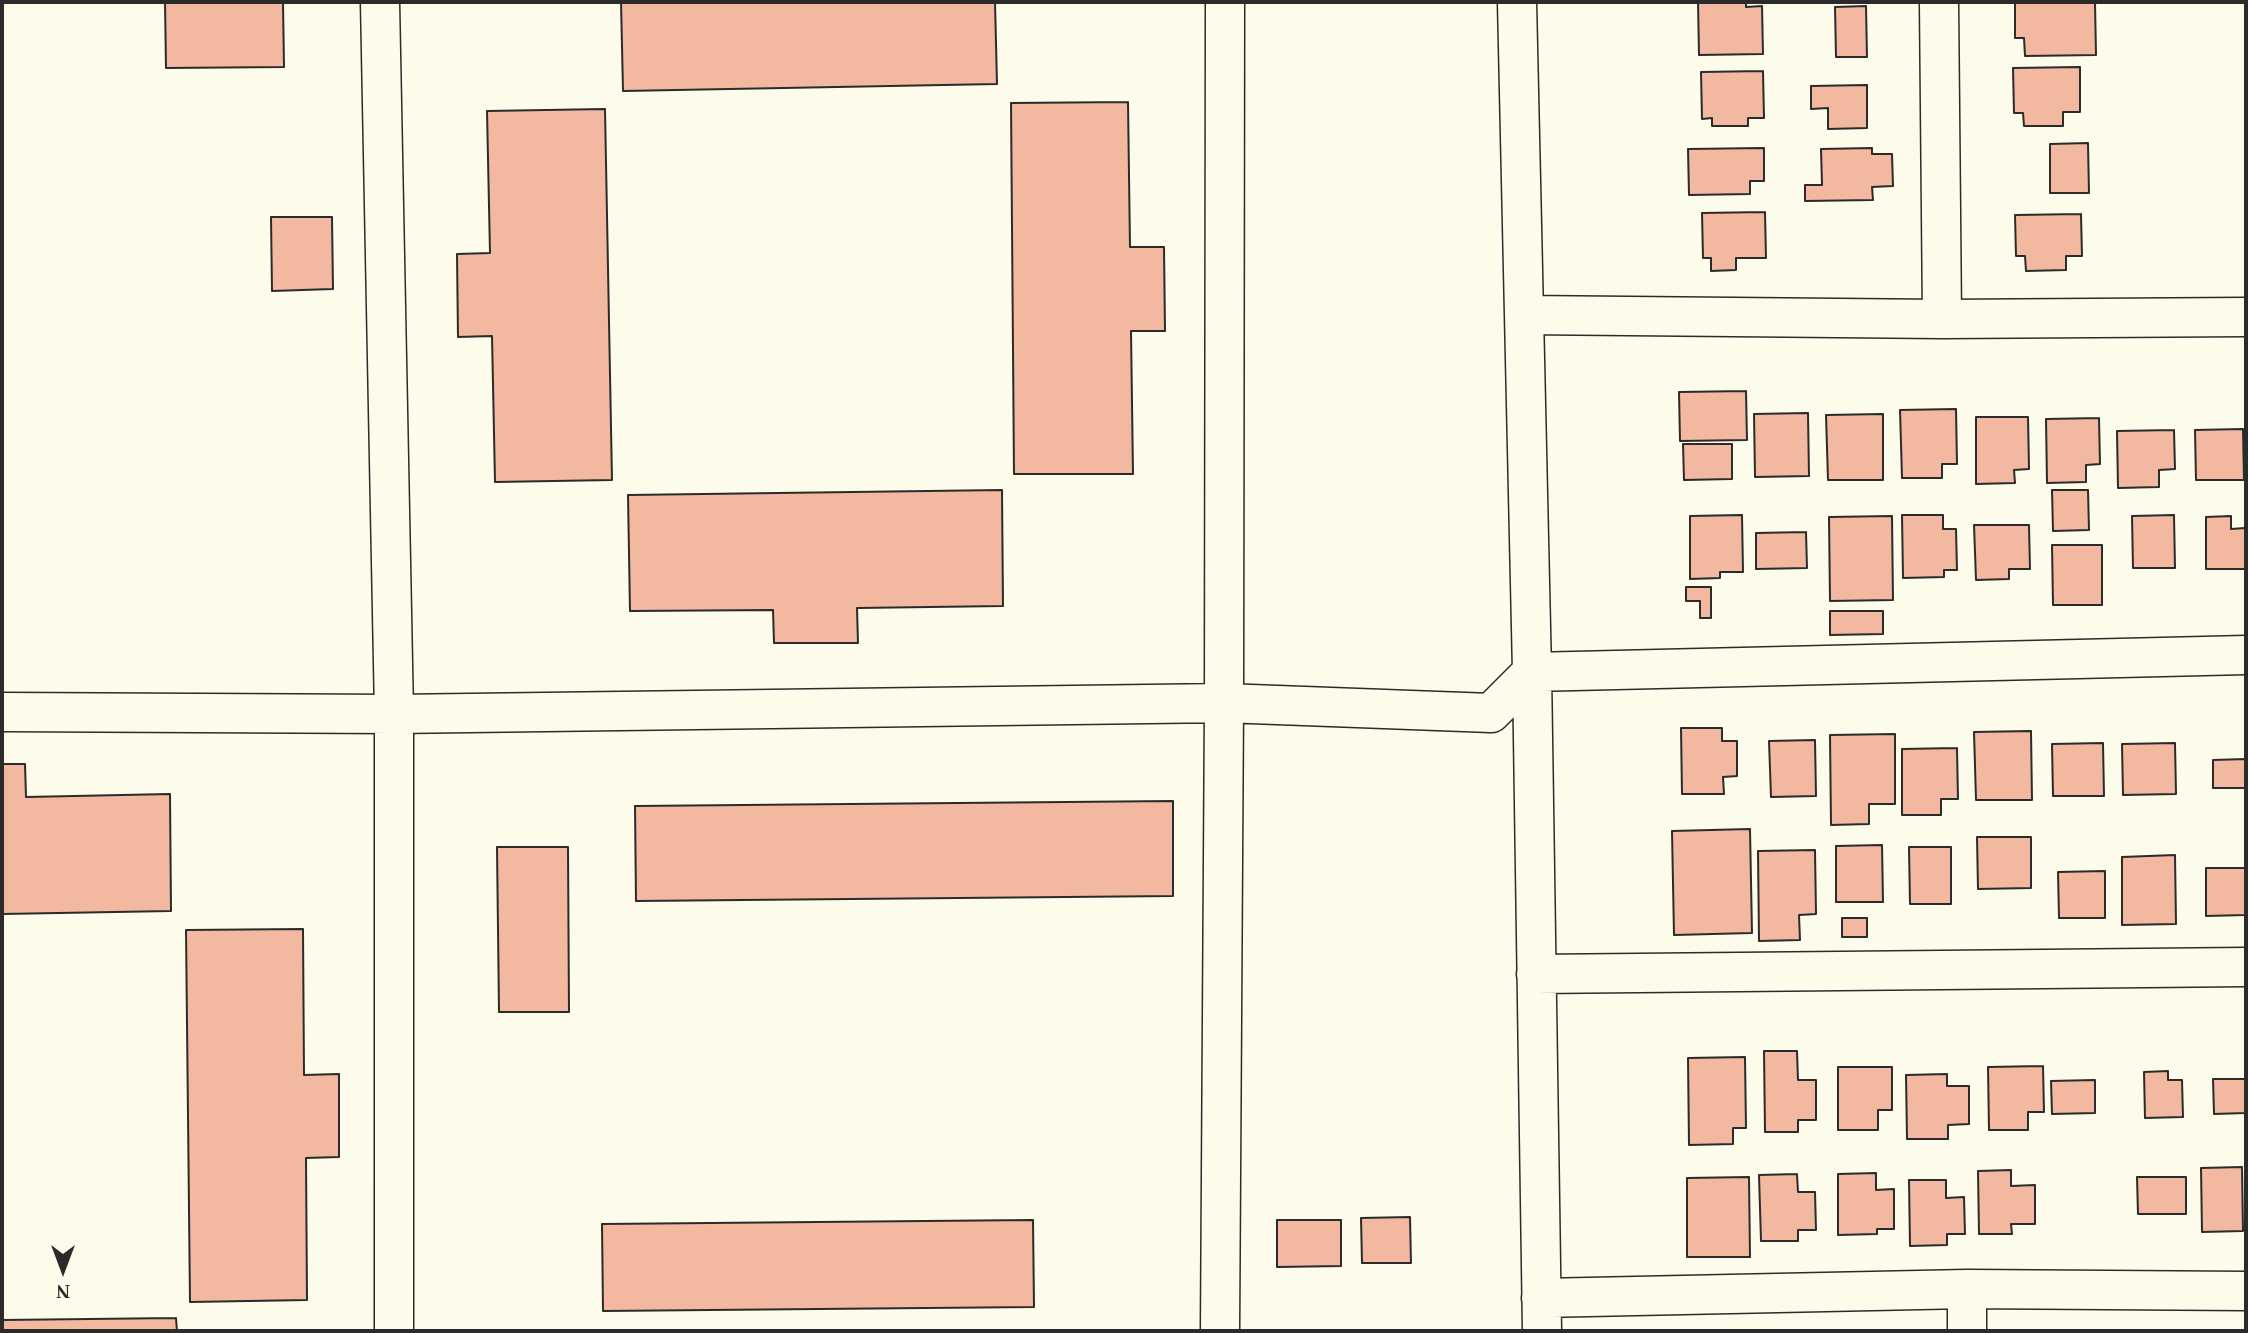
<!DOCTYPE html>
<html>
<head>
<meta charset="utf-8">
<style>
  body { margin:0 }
  #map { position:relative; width:2248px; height:1333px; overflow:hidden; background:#fdfbea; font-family:Georgia,serif }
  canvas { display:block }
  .frame { position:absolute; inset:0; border:4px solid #2b2b2b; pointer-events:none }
  .north { position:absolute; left:28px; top:1235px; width:70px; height:70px; -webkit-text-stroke:5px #fdfbea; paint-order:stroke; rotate:180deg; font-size:19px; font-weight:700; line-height:28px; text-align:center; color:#2b2b2b }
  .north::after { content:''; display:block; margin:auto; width:24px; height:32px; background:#2b2b2b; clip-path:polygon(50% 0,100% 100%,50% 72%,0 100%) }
</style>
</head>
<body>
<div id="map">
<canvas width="2248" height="1333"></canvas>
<div class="frame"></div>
<div class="north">N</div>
</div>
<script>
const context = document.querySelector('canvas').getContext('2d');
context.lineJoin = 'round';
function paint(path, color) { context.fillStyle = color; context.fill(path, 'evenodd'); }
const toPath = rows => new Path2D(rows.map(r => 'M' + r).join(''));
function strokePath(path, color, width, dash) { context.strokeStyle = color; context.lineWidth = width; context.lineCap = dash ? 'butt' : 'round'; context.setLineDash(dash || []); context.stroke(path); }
const building = toPath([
  [165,2,283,2,284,67,166,68,165,2],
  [621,2,995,2,997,84,623,91,621,2],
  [1698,2,1746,2,1746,7,1762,6,1763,54,1699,55,1698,2],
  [2015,2,2095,2,2096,55,2025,56,2024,38,2015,38,2015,2],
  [1866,6,1867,57,1836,57,1835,7,1866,6],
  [2080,67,2080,112,2063,112,2063,126,2024,126,2023,113,2014,113,2013,68,2080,67],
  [1763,71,1764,118,1748,118,1748,126,1712,126,1712,118,1702,119,1701,72,1763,71],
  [1867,85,1867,128,1828,129,1828,108,1811,109,1811,86,1867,85],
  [1128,102,1130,247,1164,247,1165,331,1131,331,1133,474,1014,474,1011,103,1128,102],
  [605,109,612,480,495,482,492,336,458,337,457,254,490,253,487,111,605,109],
  [2088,143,2089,193,2050,193,2050,144,2088,143],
  [1764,148,1764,181,1750,181,1750,194,1689,195,1688,149,1764,148],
  [1872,148,1872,154,1892,154,1893,186,1872,187,1873,200,1805,201,1805,185,1822,185,1821,149,1872,148],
  [1765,212,1766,258,1736,258,1736,270,1711,271,1711,258,1703,258,1702,213,1765,212],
  [2081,214,2082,256,2066,256,2066,270,2026,271,2025,256,2016,256,2015,215,2081,214],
  [271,217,332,217,333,289,272,291,271,217],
  [1746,391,1747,440,1680,441,1679,392,1746,391],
  [1956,409,1957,464,1942,464,1942,478,1902,478,1900,410,1956,409],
  [1808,413,1809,476,1755,477,1754,414,1808,413],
  [1883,414,1883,480,1828,480,1826,415,1883,414],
  [1976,417,2028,417,2029,469,2014,470,2015,483,1976,484,1976,417],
  [2099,418,2100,464,2086,465,2086,482,2047,483,2046,419,2099,418],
  [2243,429,2244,480,2196,480,2195,430,2243,429],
  [2174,430,2175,469,2159,470,2159,487,2118,488,2117,431,2174,430],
  [1683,444,1732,444,1732,479,1684,480,1683,444],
  [1002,490,1003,606,857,608,858,643,774,643,773,610,630,611,628,495,1002,490],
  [2052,490,2088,490,2089,530,2053,531,2052,490],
  [1742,515,1743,572,1720,572,1720,578,1690,579,1690,516,1742,515],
  [1902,515,1943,515,1943,529,1956,529,1957,570,1944,570,1944,577,1903,578,1902,515],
  [2174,515,2175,568,2133,568,2132,516,2174,515],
  [1892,516,1893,600,1830,601,1829,517,1892,516],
  [2231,516,2231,529,2245,528,2246,569,2206,569,2206,517,2231,516],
  [1974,525,2029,525,2030,569,2009,569,2009,579,1976,580,1974,525],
  [1806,532,1807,568,1756,569,1756,533,1806,532],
  [2052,545,2102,545,2102,605,2053,605,2052,545],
  [1686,587,1711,587,1711,618,1700,618,1700,601,1686,601,1686,587],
  [1830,611,1883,611,1883,634,1830,635,1830,611],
  [1681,728,1722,728,1722,741,1737,741,1737,776,1723,777,1724,794,1682,794,1681,728],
  [2031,731,2032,800,1976,800,1974,732,2031,731],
  [1895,734,1895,804,1869,804,1869,824,1831,825,1830,735,1895,734],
  [1815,740,1816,796,1771,797,1769,741,1815,740],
  [2103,743,2104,796,2053,796,2052,744,2103,743],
  [2175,743,2176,794,2123,795,2122,744,2175,743],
  [1957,748,1958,799,1941,799,1941,815,1902,815,1902,749,1957,748],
  [2246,759,2246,788,2213,788,2213,760,2246,759],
  [2,764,25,764,26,797,170,794,171,911,2,914,2,764],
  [1173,801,1173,896,636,901,635,806,1173,801],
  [1750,829,1752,933,1674,935,1672,831,1750,829],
  [1977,837,2031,837,2031,888,1978,889,1977,837],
  [1882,845,1883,902,1836,902,1836,846,1882,845],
  [497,847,568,847,569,1012,499,1012,497,847],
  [1909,847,1951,847,1951,904,1910,904,1909,847],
  [1815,850,1816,914,1799,915,1800,940,1759,941,1758,851,1815,850],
  [2175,855,2176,924,2122,925,2122,857,2175,855],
  [2206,868,2246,868,2246,915,2206,916,2206,868],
  [2105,871,2105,918,2059,918,2058,872,2105,871],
  [1842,918,1867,918,1867,937,1842,937,1842,918],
  [303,929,304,1075,339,1074,339,1157,306,1158,307,1300,190,1302,186,930,303,929],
  [1764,1051,1797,1051,1798,1080,1816,1080,1816,1120,1798,1120,1798,1132,1765,1132,1764,1051],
  [1745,1057,1746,1128,1733,1128,1733,1144,1689,1145,1688,1058,1745,1057],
  [2043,1066,2044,1112,2028,1112,2028,1130,1989,1130,1988,1067,2043,1066],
  [1838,1067,1892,1067,1892,1110,1878,1110,1878,1130,1838,1130,1838,1067],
  [2168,1071,2168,1080,2182,1080,2183,1117,2145,1118,2144,1072,2168,1071],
  [1947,1074,1947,1086,1969,1086,1969,1124,1948,1125,1948,1139,1907,1139,1906,1075,1947,1074],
  [2213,1079,2246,1079,2246,1113,2214,1114,2213,1079],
  [2095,1080,2095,1113,2052,1114,2051,1081,2095,1080],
  [2242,1167,2243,1231,2202,1232,2201,1168,2242,1167],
  [2011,1170,2011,1186,2035,1185,2035,1224,2011,1224,2012,1234,1979,1234,1978,1171,2011,1170],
  [1876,1173,1876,1190,1894,1189,1894,1229,1877,1229,1877,1234,1838,1235,1838,1174,1876,1173],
  [1797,1174,1798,1192,1815,1192,1816,1230,1798,1230,1798,1241,1761,1241,1759,1175,1797,1174],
  [1749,1177,1750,1257,1687,1257,1687,1178,1749,1177],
  [2137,1177,2186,1177,2186,1214,2138,1214,2137,1177],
  [1909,1180,1946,1180,1946,1198,1964,1197,1965,1234,1947,1234,1947,1245,1910,1246,1909,1180],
  [1410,1217,1411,1263,1362,1263,1361,1218,1410,1217],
  [1033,1220,1034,1307,603,1311,602,1224,1033,1220],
  [1277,1220,1341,1220,1341,1266,1277,1267,1277,1220],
  [176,1318,177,1331,2,1331,2,1320,176,1318]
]);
const minor = toPath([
  [380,2,394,714,394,1331],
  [1517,2,1532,672,1542,1331],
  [1939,2,1942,319],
  [1524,315,1942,319,2246,317],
  [2,712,394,714,1224,703,1491,713,1532,672,2246,655],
  [1536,974,2246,967],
  [1541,1298,1967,1289,2246,1291],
  [1220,1331,1224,703,1225,2],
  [1967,1331,1967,1289]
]);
paint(building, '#f2b8a0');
strokePath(building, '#2b2b2b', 2);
strokePath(minor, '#2b2b2b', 41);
strokePath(minor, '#fdfbea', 38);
</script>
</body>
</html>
